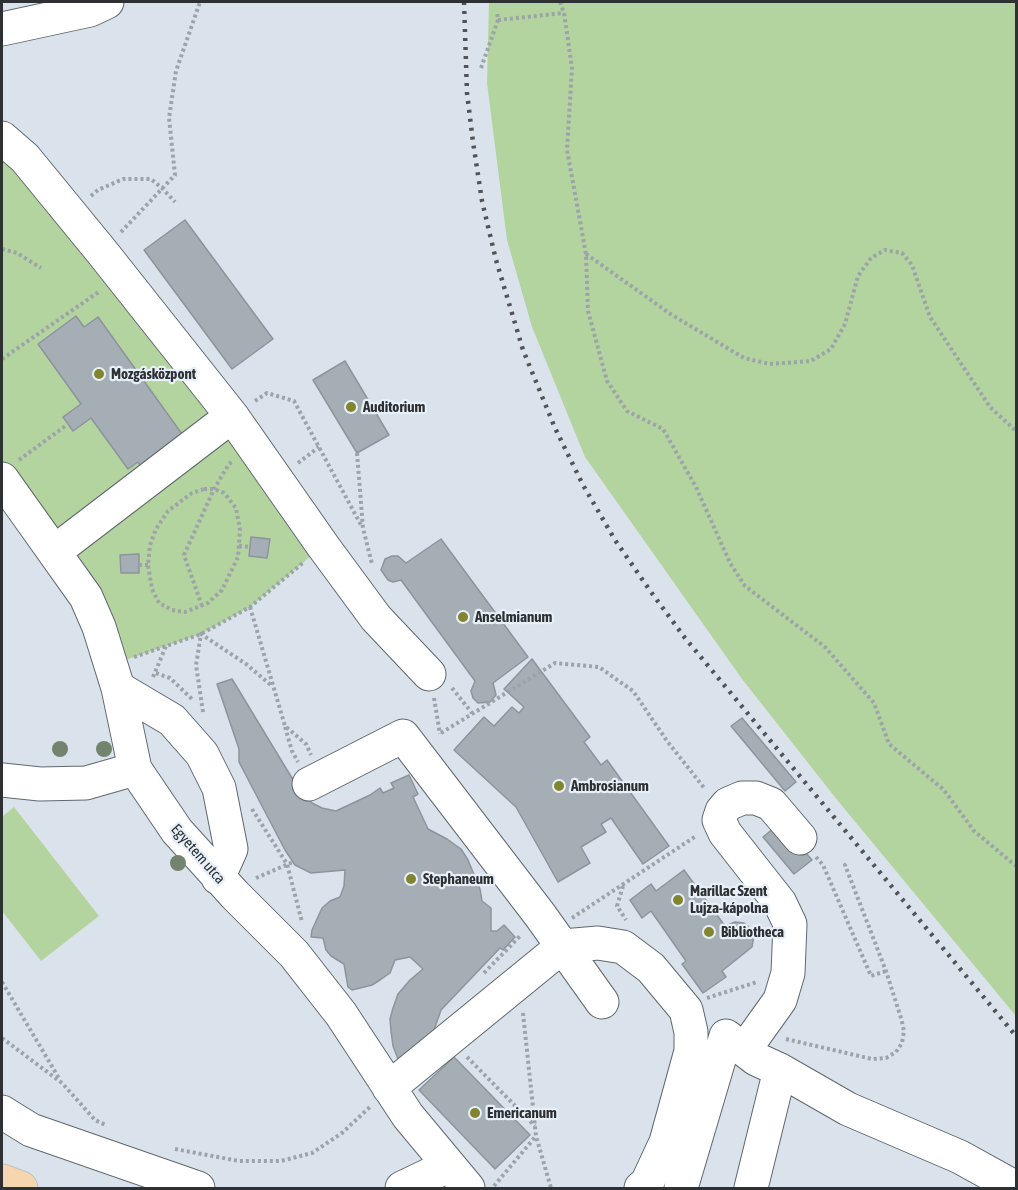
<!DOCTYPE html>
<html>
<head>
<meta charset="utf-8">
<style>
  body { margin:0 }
  #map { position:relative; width:1018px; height:1190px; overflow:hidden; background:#dae3eb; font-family:"Asap Condensed",sans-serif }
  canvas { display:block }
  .frame { position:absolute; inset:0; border:3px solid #2e3134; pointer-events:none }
</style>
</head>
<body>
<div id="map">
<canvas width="1018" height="1190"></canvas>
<div class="frame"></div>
</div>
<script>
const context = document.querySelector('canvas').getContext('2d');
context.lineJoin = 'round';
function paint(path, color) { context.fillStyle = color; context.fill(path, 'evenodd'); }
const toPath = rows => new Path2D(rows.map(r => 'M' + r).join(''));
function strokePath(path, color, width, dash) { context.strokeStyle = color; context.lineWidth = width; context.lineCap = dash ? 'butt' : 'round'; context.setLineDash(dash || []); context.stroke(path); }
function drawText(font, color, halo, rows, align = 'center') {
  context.font = font + ' "Asap Condensed",sans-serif'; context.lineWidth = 4.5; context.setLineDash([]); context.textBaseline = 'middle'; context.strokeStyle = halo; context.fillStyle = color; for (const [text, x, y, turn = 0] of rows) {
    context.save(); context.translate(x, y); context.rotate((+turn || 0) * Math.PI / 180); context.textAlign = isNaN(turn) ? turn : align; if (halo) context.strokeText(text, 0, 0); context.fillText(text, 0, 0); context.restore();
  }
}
const green = toPath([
  [489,2,1016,2,1016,1016,838,801,742,679,585,457,532,327,507,240,487,83],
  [2,138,323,546,250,607,201,634,111,665,2,479],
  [14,807,99,916,41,961,2,911,2,817]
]);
const building = toPath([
  [185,220,273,339,232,369,144,250,185,220],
  [76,316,84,327,98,317,187,441,145,472,138,462,128,469,91,418,73,431,63,417,81,404,38,344,76,316],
  [345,361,389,435,357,453,313,380,345,361],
  [251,537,270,539,267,558,249,556,251,537],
  [441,539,528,657,493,683,496,695,490,702,478,703,473,698,471,691,475,681,401,580,393,582,388,580,381,570,385,559,392,556,398,556,406,563,441,539],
  [139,554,139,573,121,573,120,555,139,554],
  [532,659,590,737,584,742,601,765,607,760,669,846,643,864,611,818,601,824,606,832,581,847,590,863,558,882,516,807,454,750,484,717,494,726,512,707,519,713,524,707,504,689,532,659],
  [232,679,298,788,312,803,322,808,336,811,370,795,380,788,383,793,394,788,391,783,409,775,418,794,413,797,428,829,447,839,461,849,468,860,480,889,482,901,491,908,491,931,497,931,504,925,515,937,503,950,500,948,441,1010,434,1030,401,1067,393,1046,391,1031,390,1019,393,1008,398,994,410,980,423,969,410,957,395,960,390,973,380,980,372,985,352,990,348,987,344,964,331,956,326,950,323,938,311,937,312,930,322,908,330,901,340,897,344,886,345,870,311,873,295,865,285,850,239,762,239,749,217,684,232,679],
  [742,718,796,782,785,791,731,726,742,718],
  [780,823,812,860,794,874,763,837,780,823],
  [684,870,725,926,735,922,744,923,751,929,754,935,752,947,722,971,726,977,703,993,682,964,686,961,651,911,642,918,630,900,651,884,656,891,684,870],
  [454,1057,530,1135,495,1169,419,1090,454,1057]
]);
const path = toPath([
  [560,2,564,13,572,68,567,150,586,254,588,311,607,381,627,411,663,429,696,487,730,563,745,586,825,647,874,703,889,744,944,790,974,831,1016,866],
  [498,20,564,13],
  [481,68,498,20,497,11],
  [91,196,98,190,123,179,151,179,162,188,175,202],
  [121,232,175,175,169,118,176,71,200,2],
  [2,249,17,253,41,268],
  [586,254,672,315,744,358,770,364,811,361,831,349,845,324,858,276,871,258,885,250,902,253,912,265,930,317,990,407,1016,431],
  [2,359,100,291],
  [255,401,267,393,294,401,361,525],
  [357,453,363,528,372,564],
  [19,460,68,424],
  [298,463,319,447],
  [204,489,214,489,224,493,236,508,240,530,238,557,222,590,208,603,185,612,172,610,159,603,152,589,148,565,150,545,156,529,168,511,192,493,204,489],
  [239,546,250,547],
  [139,565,148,565],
  [202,606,184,555,214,489,229,464,233,461],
  [250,607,285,726,306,744,311,755],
  [134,657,201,634,250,607,304,562],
  [156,673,170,678,193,700],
  [153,677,166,646],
  [452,688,472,713],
  [434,698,440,734],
  [203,712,196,665,201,634,246,664,272,686],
  [285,727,292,751,298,762],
  [441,733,555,663,599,667,633,691,667,741,705,789],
  [252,809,287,864,302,922],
  [816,857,823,865,871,976,886,971],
  [256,878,293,862],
  [623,886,617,906,626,920],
  [572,918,696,836],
  [484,973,521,935],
  [2,982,60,1080],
  [707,998,757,982],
  [523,1013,536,1136,551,1188],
  [2,1038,62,1083,95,1120,106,1125],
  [786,1039,872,1059,886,1058,896,1052,902,1043,904,1031,901,1018,886,971,845,865,848,863],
  [467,1057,535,1126],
  [175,1149,239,1161,281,1161,312,1153,342,1133,371,1106],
  [494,1186,536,1136]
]);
const minor = toPath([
  [2,29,90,10,107,2],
  [2,138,25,158,102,252,232,416,323,546,376,618,429,674],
  [2,479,86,597,99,627,118,688,135,769,177,831,235,895,294,954,341,1014,408,1116,468,1188],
  [54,552,232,416],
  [118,688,172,720,202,754,219,788,231,849,218,878],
  [2,780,40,784,86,783,135,769],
  [309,784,403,736,540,915,602,1002],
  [745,1049,780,1000,788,973,790,924,780,903,725,833,719,820,722,811,728,804,742,798,756,798,771,804,800,838],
  [389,1088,563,946,598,943,623,947,651,968,686,1010,691,1032,691,1051,666,1142,647,1183,641,1188],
  [2,1112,31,1130,198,1188],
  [402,1188,448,1166],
  [681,1188,726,1036,756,1059,780,1070,848,1109,960,1157,1016,1188],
  [751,1188,780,1070]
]);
const major = toPath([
  [2,1181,21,1188]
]);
const rail = toPath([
  [464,2,467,93,473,142,482,201,496,260,523,350,555,428,583,485,615,540,651,592,685,638,1016,1036]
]);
const trees = [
  [60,749],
  [104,749],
  [178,863]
];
const markers = [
  [99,374,6,"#82842e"],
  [351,407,6,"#82842e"],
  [463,617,6,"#82842e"],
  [559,786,6,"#82842e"],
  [411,879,6,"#82842e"],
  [678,900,6,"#82842e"],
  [709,932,6,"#82842e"],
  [475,1113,6,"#82842e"]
];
const poiNames = [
  ["Mozgásközpont",111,374],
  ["Auditorium",363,407],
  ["Anselmianum",475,617],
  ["Ambrosianum",571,786],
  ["Stephaneum",423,879],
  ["Marillac Szent",690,891],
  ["Lujza-kápolna",690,908],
  ["Bibliotheca",721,932],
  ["Emericanum",487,1113]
];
const streetNames = [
  ["Egyetem utca",198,854,49]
];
paint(green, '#b4d49f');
paint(building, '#a5adb5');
strokePath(building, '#8c949c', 1.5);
strokePath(minor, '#60686f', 35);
strokePath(major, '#c0c1c2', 35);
strokePath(path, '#9ca3a9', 4, [3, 3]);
strokePath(minor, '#fff', 33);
strokePath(major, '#f6d6af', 33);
strokePath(rail, '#505458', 4.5, [3, 6]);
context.fillStyle = '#73846e';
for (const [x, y] of trees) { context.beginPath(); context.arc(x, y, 8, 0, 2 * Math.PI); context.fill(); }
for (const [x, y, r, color] of markers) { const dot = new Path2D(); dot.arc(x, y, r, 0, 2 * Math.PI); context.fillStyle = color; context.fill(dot); strokePath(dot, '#e7f0f8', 2); }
drawText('bold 15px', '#2e3134', '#e7f0f8', poiNames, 'left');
drawText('15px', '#2e3134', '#e7f0f8', streetNames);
</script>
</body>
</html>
